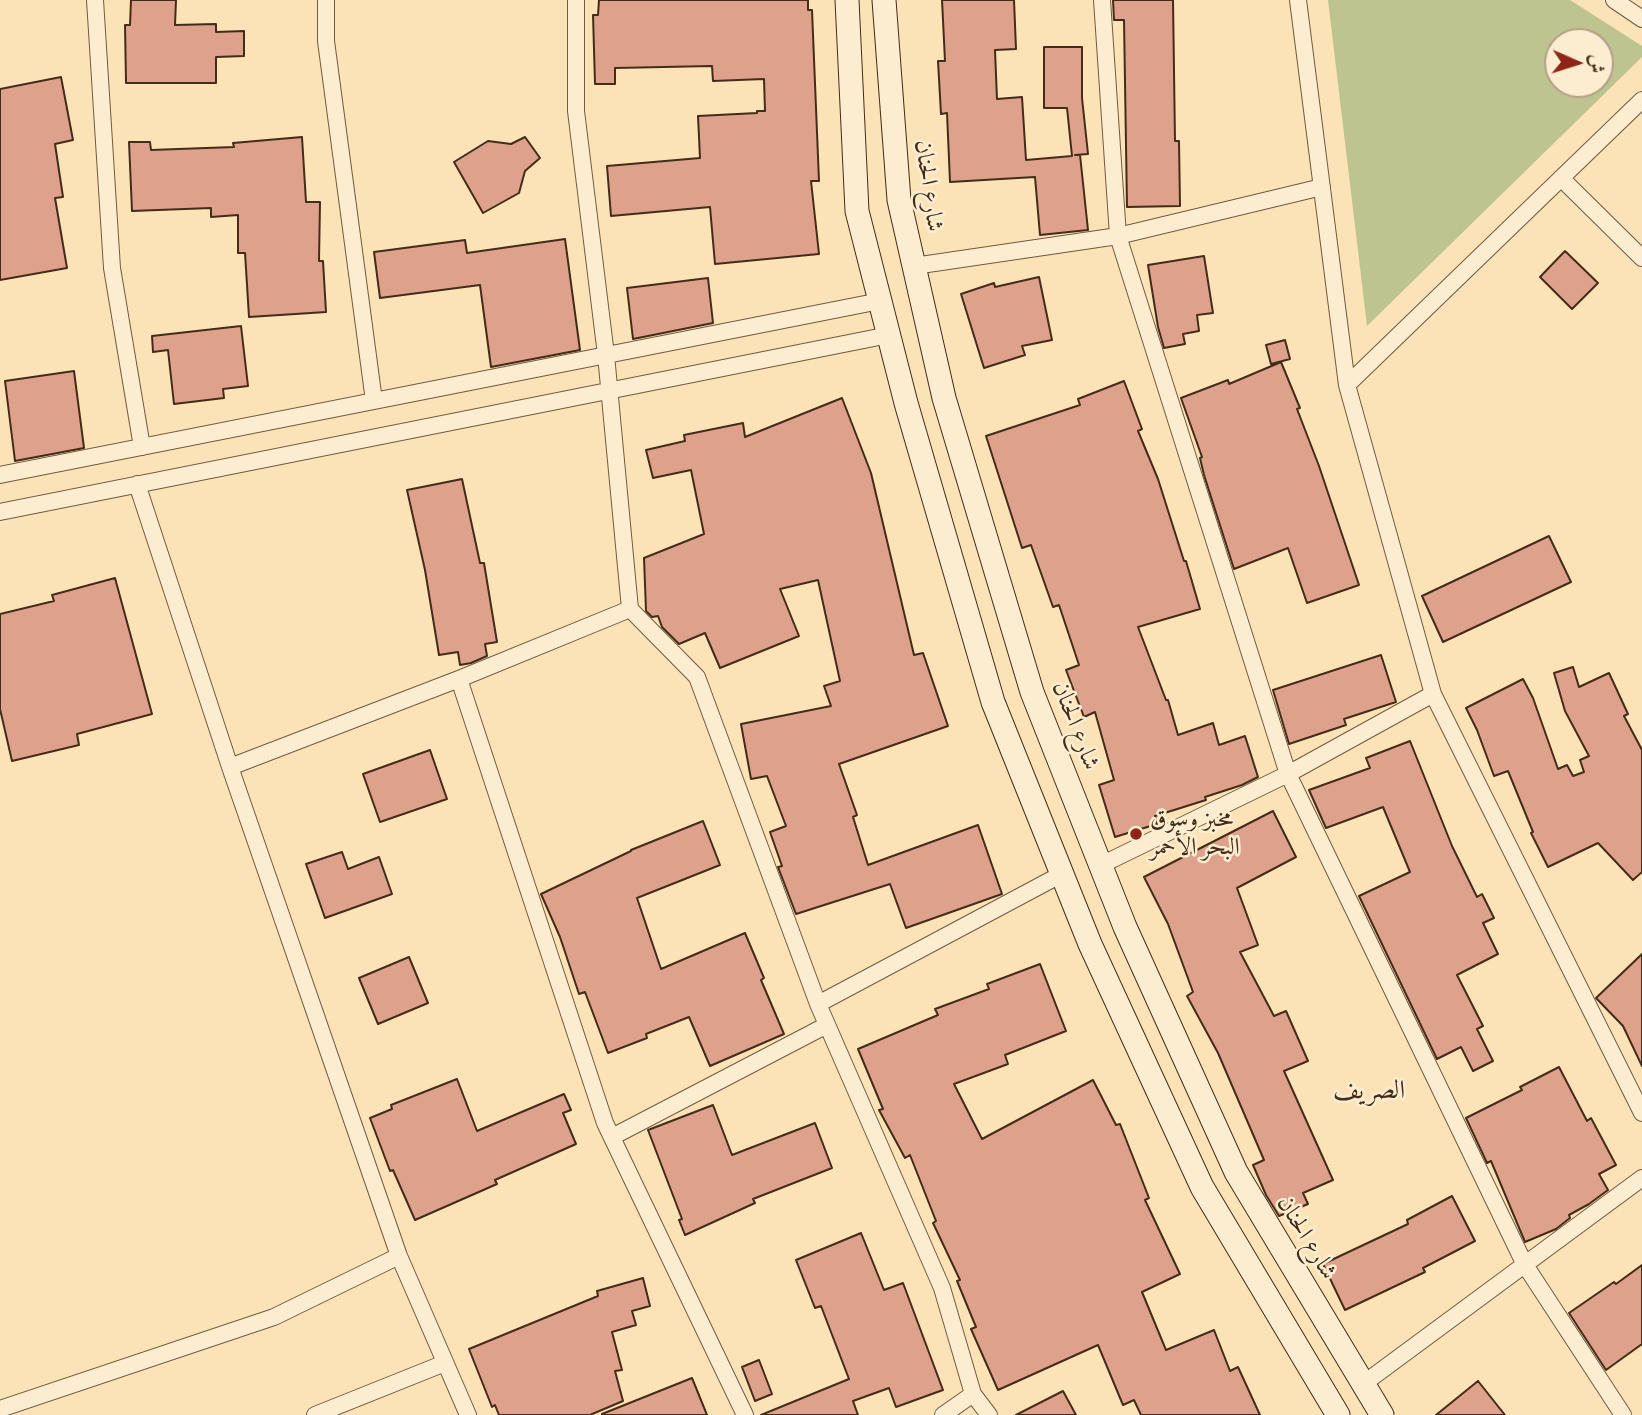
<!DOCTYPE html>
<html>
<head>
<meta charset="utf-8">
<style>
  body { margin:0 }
  #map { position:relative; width:1642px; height:1415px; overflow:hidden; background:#fbe3b7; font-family:"Gentium Book Plus",Amiri,serif }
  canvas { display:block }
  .north { position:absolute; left:1544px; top:28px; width:70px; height:70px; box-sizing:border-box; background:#fcedd0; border:2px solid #b2a087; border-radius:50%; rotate:93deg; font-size:19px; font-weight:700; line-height:28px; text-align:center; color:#442c19 }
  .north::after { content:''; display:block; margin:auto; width:24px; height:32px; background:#8f2418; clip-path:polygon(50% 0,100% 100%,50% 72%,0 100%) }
</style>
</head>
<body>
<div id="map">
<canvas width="1642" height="1415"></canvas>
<div class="north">ش</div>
</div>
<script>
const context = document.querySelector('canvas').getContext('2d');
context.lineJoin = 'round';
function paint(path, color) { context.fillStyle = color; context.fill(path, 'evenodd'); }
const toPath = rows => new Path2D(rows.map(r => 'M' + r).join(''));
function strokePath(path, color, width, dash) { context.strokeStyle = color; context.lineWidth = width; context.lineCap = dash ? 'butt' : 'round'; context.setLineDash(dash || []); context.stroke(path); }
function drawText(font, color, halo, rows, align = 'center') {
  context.font = font + ' "Gentium Book Plus",Amiri,serif'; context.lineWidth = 5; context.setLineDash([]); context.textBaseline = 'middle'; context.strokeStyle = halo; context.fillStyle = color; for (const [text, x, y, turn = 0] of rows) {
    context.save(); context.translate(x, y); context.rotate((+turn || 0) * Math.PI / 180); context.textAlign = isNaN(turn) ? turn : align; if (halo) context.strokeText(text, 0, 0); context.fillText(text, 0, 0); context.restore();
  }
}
const green = toPath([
  [1328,0,1570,0,1642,46,1642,57,1367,326],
  [1558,42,1600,42,1600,84,1558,84]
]);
const building = toPath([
  [131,0,176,0,175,25,216,24,216,32,244,31,244,56,216,57,216,83,126,83,125,25,130,25,131,0],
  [599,0,808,0,808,10,812,10,819,181,811,181,819,254,715,264,710,207,611,216,607,166,700,158,698,116,757,113,757,111,765,111,764,79,713,81,712,66,615,68,615,84,595,84,593,15,598,15,599,0],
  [942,0,1014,0,1016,49,995,50,997,99,1022,97,1026,160,1072,156,1067,108,1044,108,1044,47,1082,47,1082,98,1088,154,1075,155,1080,155,1088,230,1040,235,1035,177,950,182,947,113,941,114,938,61,945,61,942,0],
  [1113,0,1173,0,1175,141,1179,141,1180,206,1127,207,1124,20,1114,20,1113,0],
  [61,77,73,140,55,144,63,197,55,198,67,268,0,280,0,89,61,77],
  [302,137,306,202,320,202,319,261,323,261,326,312,249,317,245,253,238,253,238,215,211,217,211,208,132,211,129,142,150,142,151,150,234,147,233,143,302,137],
  [525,137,540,158,525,171,519,193,483,213,454,162,488,141,511,144,525,137],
  [565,239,580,350,491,367,480,285,380,298,374,252,465,240,467,253,565,239],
  [1565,251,1598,283,1572,309,1540,277,1565,251],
  [1204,256,1213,313,1197,315,1199,331,1183,334,1185,344,1164,348,1158,327,1148,265,1204,256],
  [1039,277,1052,340,1022,346,1025,355,984,368,961,294,994,283,995,287,1039,277],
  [708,278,713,323,633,339,627,288,708,278],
  [241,326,248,386,223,389,224,398,174,404,168,350,153,352,152,336,241,326],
  [1285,340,1290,359,1271,364,1266,345,1285,340],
  [1281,362,1300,408,1297,409,1319,466,1359,585,1307,603,1288,548,1234,569,1204,475,1200,458,1202,457,1181,398,1228,380,1229,384,1281,362],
  [74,371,84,448,15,461,5,381,74,371],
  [1124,381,1142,429,1138,431,1158,479,1184,561,1186,561,1200,609,1138,627,1166,700,1168,700,1178,735,1213,723,1219,745,1245,736,1258,777,1242,785,1205,797,1206,800,1155,816,1157,824,1115,837,1099,785,1114,780,1095,712,1084,717,1066,670,1079,665,1059,605,1053,607,1031,545,1022,548,986,436,1080,405,1078,399,1124,381],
  [842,398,871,473,914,655,923,653,948,726,839,764,857,815,853,817,868,865,978,825,1002,894,906,928,890,884,796,914,778,867,782,866,770,832,786,826,767,776,751,779,741,724,831,706,824,686,840,681,818,580,780,589,799,636,720,668,705,633,679,644,662,627,658,616,652,617,646,611,644,558,704,534,691,470,653,478,646,450,685,441,684,435,743,423,745,437,842,398],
  [462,479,480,563,484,563,497,642,485,644,487,656,471,663,460,665,458,652,439,655,425,570,407,490,462,479],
  [1549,536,1571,582,1443,642,1422,596,1549,536],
  [115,578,152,714,77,734,79,745,12,761,0,709,0,614,54,601,52,595,115,578],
  [1381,655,1396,702,1344,719,1346,725,1289,744,1273,690,1381,655],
  [1573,667,1579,687,1609,673,1628,714,1624,716,1642,750,1642,872,1633,880,1598,843,1548,867,1531,833,1533,832,1508,771,1494,776,1477,730,1466,708,1523,679,1533,698,1558,769,1567,765,1573,776,1584,772,1580,760,1589,756,1565,711,1554,673,1573,667],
  [1410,741,1452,846,1477,897,1482,894,1494,918,1483,923,1498,954,1457,975,1483,1026,1477,1029,1493,1061,1473,1071,1461,1047,1437,1059,1359,896,1410,872,1383,807,1326,828,1309,790,1370,768,1366,758,1410,741],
  [430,750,447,799,380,822,363,774,430,750],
  [1273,811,1296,857,1237,888,1258,945,1240,952,1274,1016,1286,1011,1308,1061,1284,1071,1333,1180,1303,1193,1308,1204,1279,1216,1266,1195,1253,1165,1264,1160,1218,1053,1187,996,1193,992,1168,924,1144,877,1273,811],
  [703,821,720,865,637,898,661,969,745,933,764,978,761,980,784,1034,710,1066,689,1017,646,1034,647,1038,608,1053,585,992,579,994,560,937,541,894,631,851,631,850,703,821],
  [342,852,348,869,379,857,392,894,325,918,306,864,342,852],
  [1642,954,1642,1066,1623,1026,1596,998,1642,954],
  [409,957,428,1003,378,1024,359,978,409,957],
  [1040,964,1066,1031,1005,1055,1008,1064,954,1084,982,1139,1093,1080,1116,1125,1120,1124,1149,1198,1145,1200,1180,1274,1142,1292,1166,1350,1214,1330,1230,1371,1238,1367,1260,1415,1141,1415,1134,1400,1123,1405,1098,1345,998,1390,971,1329,976,1327,957,1281,960,1280,933,1223,936,1221,910,1155,905,1158,879,1110,883,1109,858,1049,938,1015,935,1009,989,989,987,984,1040,964],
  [1559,1067,1587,1121,1591,1118,1616,1165,1599,1174,1608,1190,1589,1204,1569,1215,1570,1218,1556,1229,1525,1242,1491,1161,1487,1163,1466,1118,1522,1090,1520,1087,1559,1067],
  [457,1079,477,1131,564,1094,571,1110,563,1113,576,1144,495,1180,497,1184,415,1220,393,1170,390,1171,370,1118,392,1109,391,1105,457,1079],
  [713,1105,732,1155,815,1123,832,1168,753,1199,755,1203,685,1235,679,1220,682,1219,648,1130,713,1105],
  [1452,1196,1475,1241,1423,1268,1425,1272,1345,1310,1323,1264,1408,1224,1407,1220,1452,1196],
  [861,1233,884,1290,903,1283,943,1390,896,1407,889,1388,853,1401,858,1415,761,1415,849,1379,821,1306,815,1308,796,1260,861,1233],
  [1642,1265,1642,1344,1606,1370,1569,1313,1614,1282,1616,1284,1642,1265],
  [643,1278,650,1306,632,1311,636,1325,612,1332,622,1370,615,1371,623,1401,590,1415,499,1415,495,1405,492,1407,469,1349,598,1296,597,1291,643,1278],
  [759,1360,772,1394,755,1401,742,1367,759,1360],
  [692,1378,707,1415,602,1415,602,1414,692,1378],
  [1478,1381,1505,1415,1436,1415,1478,1381],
  [1063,1391,1076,1415,1016,1415,1063,1391]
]);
const street = toPath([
  [95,0,112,268,142,447],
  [326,0,326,41,374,401],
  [576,0,576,111,606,355,630,609,697,677,818,1004,942,1288,973,1394,989,1415],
  [1102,0,1118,236,1288,774,1525,1265,1623,1415],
  [1298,0,1347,385,1433,694,1642,1113],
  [1614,0,1642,19],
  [1561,178,1642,258],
  [914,266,1118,236,1322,187],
  [1347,385,1642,100],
  [0,475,880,301],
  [137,484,230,767,399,1256,468,1415],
  [0,512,889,335],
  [459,679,605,1123,745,1415],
  [230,767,459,679,630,609],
  [1101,865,1288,774,1433,694],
  [818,1004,1062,874],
  [612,1137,827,1025],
  [1363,1384,1642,1178],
  [0,1409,274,1317,399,1256],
  [315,1415,445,1363],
  [943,1415,973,1394]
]);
const secondary = toPath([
  [847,0,857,211,906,403,993,702,1090,944,1202,1187,1338,1415],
  [884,0,899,200,944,398,1032,692,1125,927,1236,1172,1382,1415]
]);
const markers = [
  [1136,834,7,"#8f2418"]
];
const streetNames = [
  ["شارع الحنان",928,186,82],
  ["شارع الحنان",1075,726,69],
  ["شارع الحنان",1306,1238,59]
];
const poiNames = [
  ["مخبز وسوق",1150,820],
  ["البحر الأحمر",1150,848]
];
const neighbourhoodNames = [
  ["الصريف",1369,1091]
];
paint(green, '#bdc48f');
paint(building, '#dda18c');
strokePath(building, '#442c19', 2);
strokePath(street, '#725a40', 18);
strokePath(secondary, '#442c19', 25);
strokePath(street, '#fcedd0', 16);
strokePath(secondary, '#fcedd0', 23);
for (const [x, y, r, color] of markers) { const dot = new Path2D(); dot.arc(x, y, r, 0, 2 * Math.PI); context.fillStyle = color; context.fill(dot); strokePath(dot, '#fcedd0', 2.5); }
drawText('24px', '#442c19', '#fcedd0', streetNames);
drawText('24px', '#442c19', '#fcedd0', poiNames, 'left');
drawText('26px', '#442c19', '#fcedd0', neighbourhoodNames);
</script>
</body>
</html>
